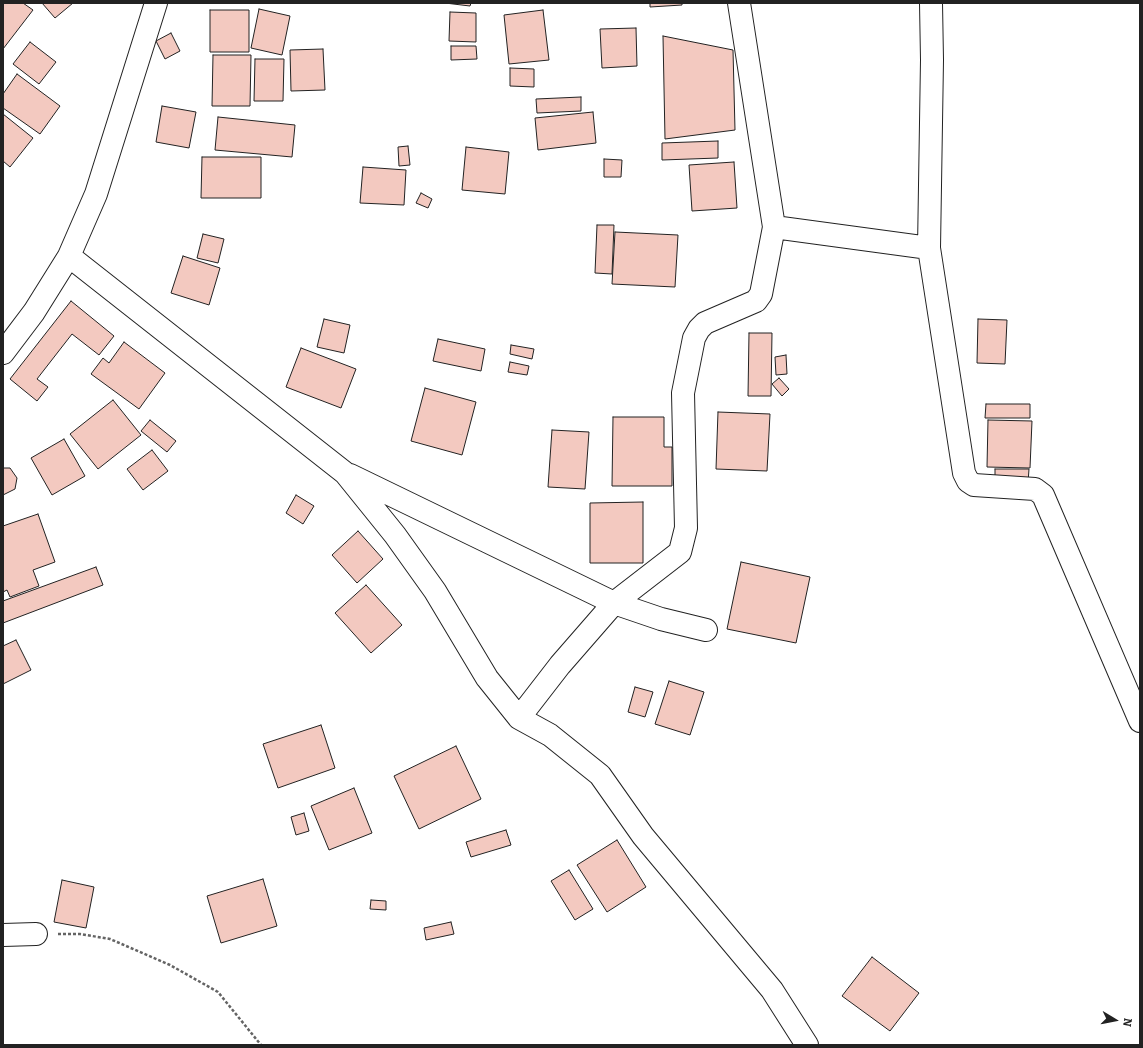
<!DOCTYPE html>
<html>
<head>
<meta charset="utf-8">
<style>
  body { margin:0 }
  #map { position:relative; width:1143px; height:1048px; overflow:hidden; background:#fff; font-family:Bitter,serif }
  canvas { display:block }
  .frame { position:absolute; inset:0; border:4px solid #222; pointer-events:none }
  .north { position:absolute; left:1095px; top:1000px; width:40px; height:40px; -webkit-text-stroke:3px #fff; paint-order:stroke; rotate:100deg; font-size:11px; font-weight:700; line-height:16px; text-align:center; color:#222 }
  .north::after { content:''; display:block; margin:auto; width:14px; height:18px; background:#222; clip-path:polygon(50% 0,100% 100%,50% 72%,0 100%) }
</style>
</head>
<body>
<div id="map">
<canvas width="1143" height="1048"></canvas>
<div class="frame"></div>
<div class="north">N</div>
</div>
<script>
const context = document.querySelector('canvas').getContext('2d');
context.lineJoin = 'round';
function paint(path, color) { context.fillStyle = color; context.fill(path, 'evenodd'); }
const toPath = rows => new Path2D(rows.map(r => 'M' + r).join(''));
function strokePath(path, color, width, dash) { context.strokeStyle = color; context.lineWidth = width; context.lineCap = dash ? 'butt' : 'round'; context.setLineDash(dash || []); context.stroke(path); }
const building = toPath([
  [3,3,23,3,33,10,3,49,3,3],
  [42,3,73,3,55,18,42,3],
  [445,3,471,3,470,6,445,3],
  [650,3,682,3,682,5,650,7,650,3],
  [259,9,290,16,282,55,251,48,259,9],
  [210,10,249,10,249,52,210,52,210,10],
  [543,10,549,60,509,64,504,15,543,10],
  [450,12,476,13,476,42,449,41,450,12],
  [636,28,637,66,602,68,600,29,636,28],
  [171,33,180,51,165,59,156,41,171,33],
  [663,36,733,50,735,130,665,139,663,36],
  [30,42,56,62,39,84,13,64,30,42],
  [451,46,476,46,477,59,451,60,451,46],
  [323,49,325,90,291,91,290,50,323,49],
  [213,55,251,55,250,106,212,106,213,55],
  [255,59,284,59,283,101,254,101,255,59],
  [510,68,534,69,534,87,510,86,510,68],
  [17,74,60,106,40,134,3,108,3,94,17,74],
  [581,97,581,111,537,113,536,99,581,97],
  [162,106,196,112,189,148,156,142,162,106],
  [593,112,596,143,538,150,535,118,593,112],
  [3,114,33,138,10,167,3,161,3,114],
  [218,117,295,125,292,157,215,150,218,117],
  [718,141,718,158,662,160,662,143,718,141],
  [408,146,410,165,399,166,398,147,408,146],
  [466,147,509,152,505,194,462,190,466,147],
  [202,157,261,157,261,198,201,198,202,157],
  [604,159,622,160,621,177,604,177,604,159],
  [734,162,737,208,692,211,689,165,734,162],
  [363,167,406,170,404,205,360,203,363,167],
  [421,193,432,199,428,208,416,203,421,193],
  [597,225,614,225,612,274,595,273,597,225],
  [615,232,678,235,675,287,612,284,615,232],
  [203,234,224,239,218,263,197,258,203,234],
  [183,256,220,268,209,305,171,293,183,256],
  [71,301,114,336,99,355,72,334,37,379,48,387,37,401,10,379,71,301],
  [324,319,350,325,344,353,317,347,324,319],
  [978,319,1007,320,1005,364,977,363,978,319],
  [749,333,772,333,771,396,748,396,749,333],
  [438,339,485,349,481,371,433,361,438,339],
  [124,342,165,373,139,409,91,374,103,358,109,363,124,342],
  [511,345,534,349,532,359,510,354,511,345],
  [301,348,356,369,341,408,286,387,301,348],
  [786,355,787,374,776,375,775,357,786,355],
  [510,362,529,366,527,375,508,372,510,362],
  [779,378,789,389,782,396,772,384,779,378],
  [425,388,476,402,462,455,411,441,425,388],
  [113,400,141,435,98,469,70,434,113,400],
  [986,404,1030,404,1030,418,985,418,986,404],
  [718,412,770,414,767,471,716,469,718,412],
  [613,417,664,417,664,447,672,447,672,486,612,486,613,417],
  [150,420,176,441,167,452,141,431,150,420],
  [988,420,1032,421,1030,468,987,467,988,420],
  [552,430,589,432,585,489,548,487,552,430],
  [64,439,85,476,52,495,31,458,64,439],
  [152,450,168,471,143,490,127,469,152,450],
  [3,468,10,468,17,478,15,489,3,495,3,468],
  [995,469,1029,469,1028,483,995,483,995,469],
  [296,495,314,506,303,524,286,513,296,495],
  [643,502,643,563,590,563,590,503,643,502],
  [38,514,55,562,33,570,39,586,10,597,7,590,3,592,3,526,38,514],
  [358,531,383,559,357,583,332,555,358,531],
  [741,562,810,577,796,643,727,629,741,562],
  [96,567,103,585,3,623,3,601,96,567],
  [366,585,402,625,371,653,335,613,366,585],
  [16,640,31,670,3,684,3,646,16,640],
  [669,681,704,692,690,735,655,724,669,681],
  [635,687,653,692,645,717,628,712,635,687],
  [321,725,335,768,278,788,263,744,321,725],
  [456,746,481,799,419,829,394,776,456,746],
  [354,788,372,833,329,850,311,806,354,788],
  [304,813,309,831,296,835,291,817,304,813],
  [506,830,511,845,471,857,466,842,506,830],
  [617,840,646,887,607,912,577,865,617,840],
  [569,870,593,909,575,920,551,881,569,870],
  [263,879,277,926,221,943,207,896,263,879],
  [62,880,94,887,86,928,54,922,62,880],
  [371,900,386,901,386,910,370,909,371,900],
  [451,922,454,934,426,940,424,928,451,922],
  [872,957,919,993,890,1031,842,996,872,957]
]);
const path = toPath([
  [58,934,80,934,110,939,170,965,218,992,261,1045]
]);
const minor = toPath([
  [931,3,932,60,929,248,964,473,968,481,974,485,1035,489,1043,495,1140,721],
  [774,227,929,248],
  [69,256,345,473,395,535,435,591,487,678,519,718,550,735,600,775,643,836,772,990,807,1045],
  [3,353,34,312,69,256,96,194,156,3],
  [350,475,614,603,661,619,706,630],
  [519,718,560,665,614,603,680,552,686,528,683,393,694,338,699,329,705,323,756,301,761,294,774,227,739,3],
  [3,935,36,934]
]);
paint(building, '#f3c9c0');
strokePath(building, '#222', 1);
strokePath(minor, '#222', 24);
strokePath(path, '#646464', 2.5, [3, 2]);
strokePath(minor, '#fff', 22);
</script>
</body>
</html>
